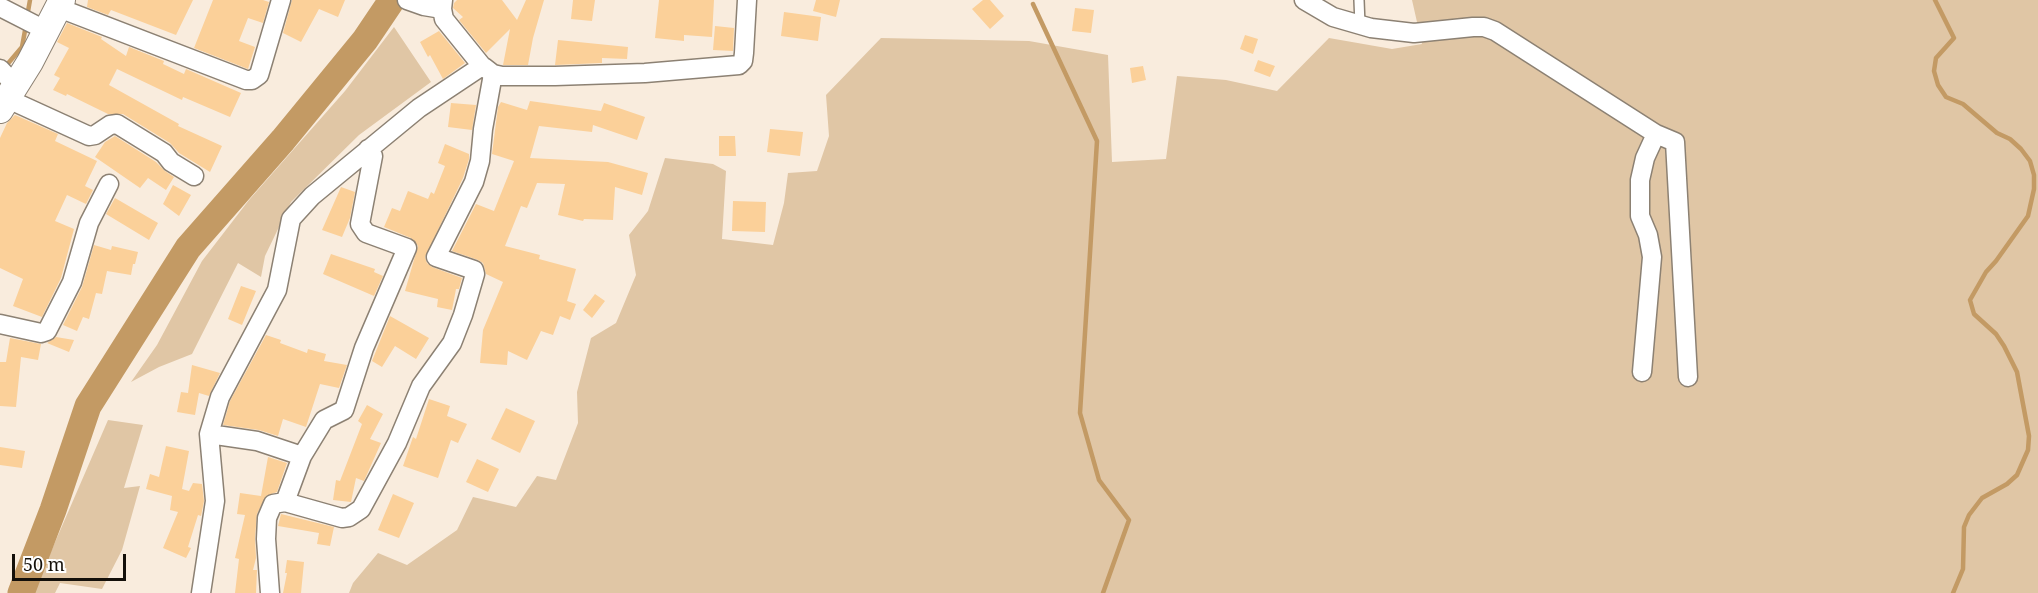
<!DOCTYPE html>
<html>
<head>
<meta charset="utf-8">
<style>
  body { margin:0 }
  #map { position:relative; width:2038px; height:593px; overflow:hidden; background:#f9ecdd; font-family:"Noto Serif",serif }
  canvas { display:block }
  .scale { position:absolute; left:12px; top:554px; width:114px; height:27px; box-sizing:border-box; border:3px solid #14100a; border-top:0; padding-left:8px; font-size:18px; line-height:21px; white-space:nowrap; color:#14100a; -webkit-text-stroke:4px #fff; paint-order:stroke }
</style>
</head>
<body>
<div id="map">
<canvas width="2038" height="593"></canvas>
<div class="scale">50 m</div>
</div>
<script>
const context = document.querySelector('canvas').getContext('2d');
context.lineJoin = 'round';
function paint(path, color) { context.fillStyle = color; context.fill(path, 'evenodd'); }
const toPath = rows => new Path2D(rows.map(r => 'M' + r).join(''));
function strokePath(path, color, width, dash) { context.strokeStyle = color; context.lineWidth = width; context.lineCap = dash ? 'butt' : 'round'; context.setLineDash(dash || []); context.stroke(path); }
const green = toPath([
  [1412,0,2038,0,2038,593,349,593,353,583,378,553,407,565,457,530,473,497,516,507,537,476,556,480,578,423,577,392,591,338,616,323,636,275,629,235,648,211,665,158,713,164,726,171,722,239,773,245,784,203,788,173,817,171,829,136,826,95,881,38,1029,41,1108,55,1112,162,1166,159,1177,76,1226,80,1277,91,1329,38,1392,49,1422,44],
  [394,27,431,82,359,135,291,202,265,256,261,277,238,263,192,354,159,367,131,382,157,345,202,261,249,200,345,91],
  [108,420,143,425,124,488,140,486,122,550,102,589,60,583,55,593,33,593]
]);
const stream = toPath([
  [1935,0,1954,38,1936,58,1934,71,1938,85,1946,97,1963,104,1997,133,2010,139,2021,149,2030,161,2034,175,2034,189,2028,216,1996,261,1986,272,1970,300,1974,314,1996,334,2004,346,2017,372,2029,436,2028,450,2017,475,2007,484,1982,498,1969,515,1964,527,1963,569,1953,593],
  [1033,4,1097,141,1080,413,1099,480,1129,520,1103,593],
  [27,17,30,0],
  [5,67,22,47,26,25]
]);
const river = toPath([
  [21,593,53,510,88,406,188,248,283,140,365,40,392,0]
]);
const building = toPath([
  [88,0,193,0,176,35,111,10,108,15,87,7],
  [213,0,263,0,269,2,263,23,248,18,239,41,255,47,248,69,194,48],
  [292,0,345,0,338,17,319,9,301,42,283,33],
  [457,0,502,0,517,20,526,0,544,0,533,38,528,65,503,65,510,29,486,53,459,20,463,17,453,8,454,3],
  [573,0,595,0,592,21,571,19],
  [659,0,714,0,712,37,684,35,684,41,655,38],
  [816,0,840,0,836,17,813,11],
  [983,0,990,0,1004,16,990,29,972,9],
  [1075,8,1094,10,1091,33,1072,31],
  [784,12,821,17,818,41,781,36],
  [67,23,102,37,101,39,126,56,129,47,164,61,163,64,184,74,186,69,241,93,230,117,183,97,182,100,117,69,109,85,179,124,178,126,222,146,210,172,179,153,170,143,123,114,108,114,67,94,66,96,53,90,60,78,54,75,69,48,57,42],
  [715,26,734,28,733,51,713,50],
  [439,31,465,63,443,79,430,55,428,57,420,42],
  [1245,35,1258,39,1253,54,1240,49],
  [558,40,628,47,627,59,602,58,602,63,555,65],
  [1258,60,1275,66,1270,77,1254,71],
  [1143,66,1146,80,1132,83,1130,68],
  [530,101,601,111,604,103,645,117,637,140,593,125,592,132,539,126,530,158,608,162,648,173,642,195,615,187,613,220,584,219,583,221,558,215,565,184,537,183,527,208,521,206,505,246,540,255,539,259,576,269,567,301,576,304,570,320,560,316,553,335,541,331,527,360,508,351,507,365,480,363,483,330,503,282,486,274,483,263,478,260,452,251,476,204,494,211,514,161,492,154,498,107,501,102,527,110],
  [451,103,476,105,472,130,448,127],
  [15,115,58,134,55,141,97,161,85,186,93,190,86,204,67,195,55,221,74,229,61,278,42,317,13,306,23,279,0,268,0,138,7,123],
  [770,129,803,132,800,156,767,152],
  [115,136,156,162,165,171,174,177,166,190,148,178,140,188,95,157,105,142],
  [719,136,735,136,736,156,719,156],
  [445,144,469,154,469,159,463,178,425,257,427,263,432,267,462,278,459,289,456,289,452,310,437,307,438,299,405,291,418,246,411,238,384,227,392,208,400,211,408,191,428,199,431,192,434,194,445,166,438,163],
  [173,185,191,195,179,216,163,204],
  [341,187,355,192,350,218,342,237,322,230],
  [115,198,158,223,149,240,106,214],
  [733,201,766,202,765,232,732,231],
  [94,245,111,250,112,246,138,252,135,264,133,264,131,275,107,271,102,294,96,293,89,319,83,317,77,331,63,325,82,287],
  [331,254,375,269,374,272,383,276,374,296,323,274],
  [241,286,256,291,242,325,228,319],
  [595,294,605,301,592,318,583,310],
  [390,316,429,338,416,359,395,346,382,367,372,361],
  [266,335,281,340,280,343,307,353,308,349,326,354,324,361,347,365,339,388,320,384,306,427,283,419,278,436,259,430,223,425,230,401],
  [56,337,74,340,69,352,47,343],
  [10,338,41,344,38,360,21,357,16,407,0,406,0,362,6,362],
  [192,365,220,373,209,396,199,393,195,415,177,412,181,392,188,393],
  [429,399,450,406,447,416,467,424,458,443,451,440,438,478,403,466,413,437,416,439],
  [367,405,383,414,370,439,381,443,364,481,356,478,351,502,333,500,336,480,340,481,362,424,358,421],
  [506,408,535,421,520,453,491,439],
  [166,446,189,451,182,489,189,491,193,483,202,484,204,501,201,516,198,515,188,547,191,548,186,558,163,548,178,512,170,510,172,496,146,489,150,474,159,477],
  [0,447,25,451,22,468,0,465],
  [268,457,287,463,277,492,266,496,257,514,255,538,256,558,253,570,257,570,256,593,235,593,239,559,235,558,245,515,237,514,240,493,261,496],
  [477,459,499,469,488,492,466,482],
  [393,494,414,503,399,538,378,530],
  [281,514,334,527,330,546,317,544,319,533,278,526],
  [287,560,304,562,301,593,283,593,287,573,285,573]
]);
const lane = toPath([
  [1359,0,1360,25]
]);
const street = toPath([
  [407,0,424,6,442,9],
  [1304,0,1333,17,1371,28,1414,33,1473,27,1484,27,1495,31,1656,134,1675,142,1688,377],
  [0,7,47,31],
  [59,8,246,80,252,80,259,75,281,0],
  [484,67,493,74,502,76,555,76,645,73,739,65,743,61,744,53,747,0],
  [0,69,16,86],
  [8,99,89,136,95,135,110,125,117,124,164,153,171,162,194,176],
  [0,324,41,333,47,331,72,282,89,223,109,184],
  [1642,372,1652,257,1648,235,1640,216,1640,180,1645,158,1656,134],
  [209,434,257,441,302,456,285,502],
  [302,456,324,420,344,410,364,348,407,248,366,233,360,224,373,156,368,149],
  [201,593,215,501,209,434,220,397,277,290,291,219,312,196,419,108,482,66,444,19,442,9,443,0],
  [270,593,266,539,267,518,273,504,285,502,342,518,349,517,361,509,397,443,421,386,452,343,463,315,475,274,474,270,436,257,474,182,480,161,483,129,493,74]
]);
const secondary = toPath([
  [0,110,30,62,62,0]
]);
paint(green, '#e0c6a5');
strokePath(stream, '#c39a64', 4.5);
strokePath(river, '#c39a64', 27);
paint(building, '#fbd099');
strokePath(lane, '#8c8173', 12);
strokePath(street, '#8c8173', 21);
strokePath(secondary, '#8c8173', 28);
strokePath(lane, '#fff', 9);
strokePath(street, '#fff', 18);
strokePath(secondary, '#fff', 26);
</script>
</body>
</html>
